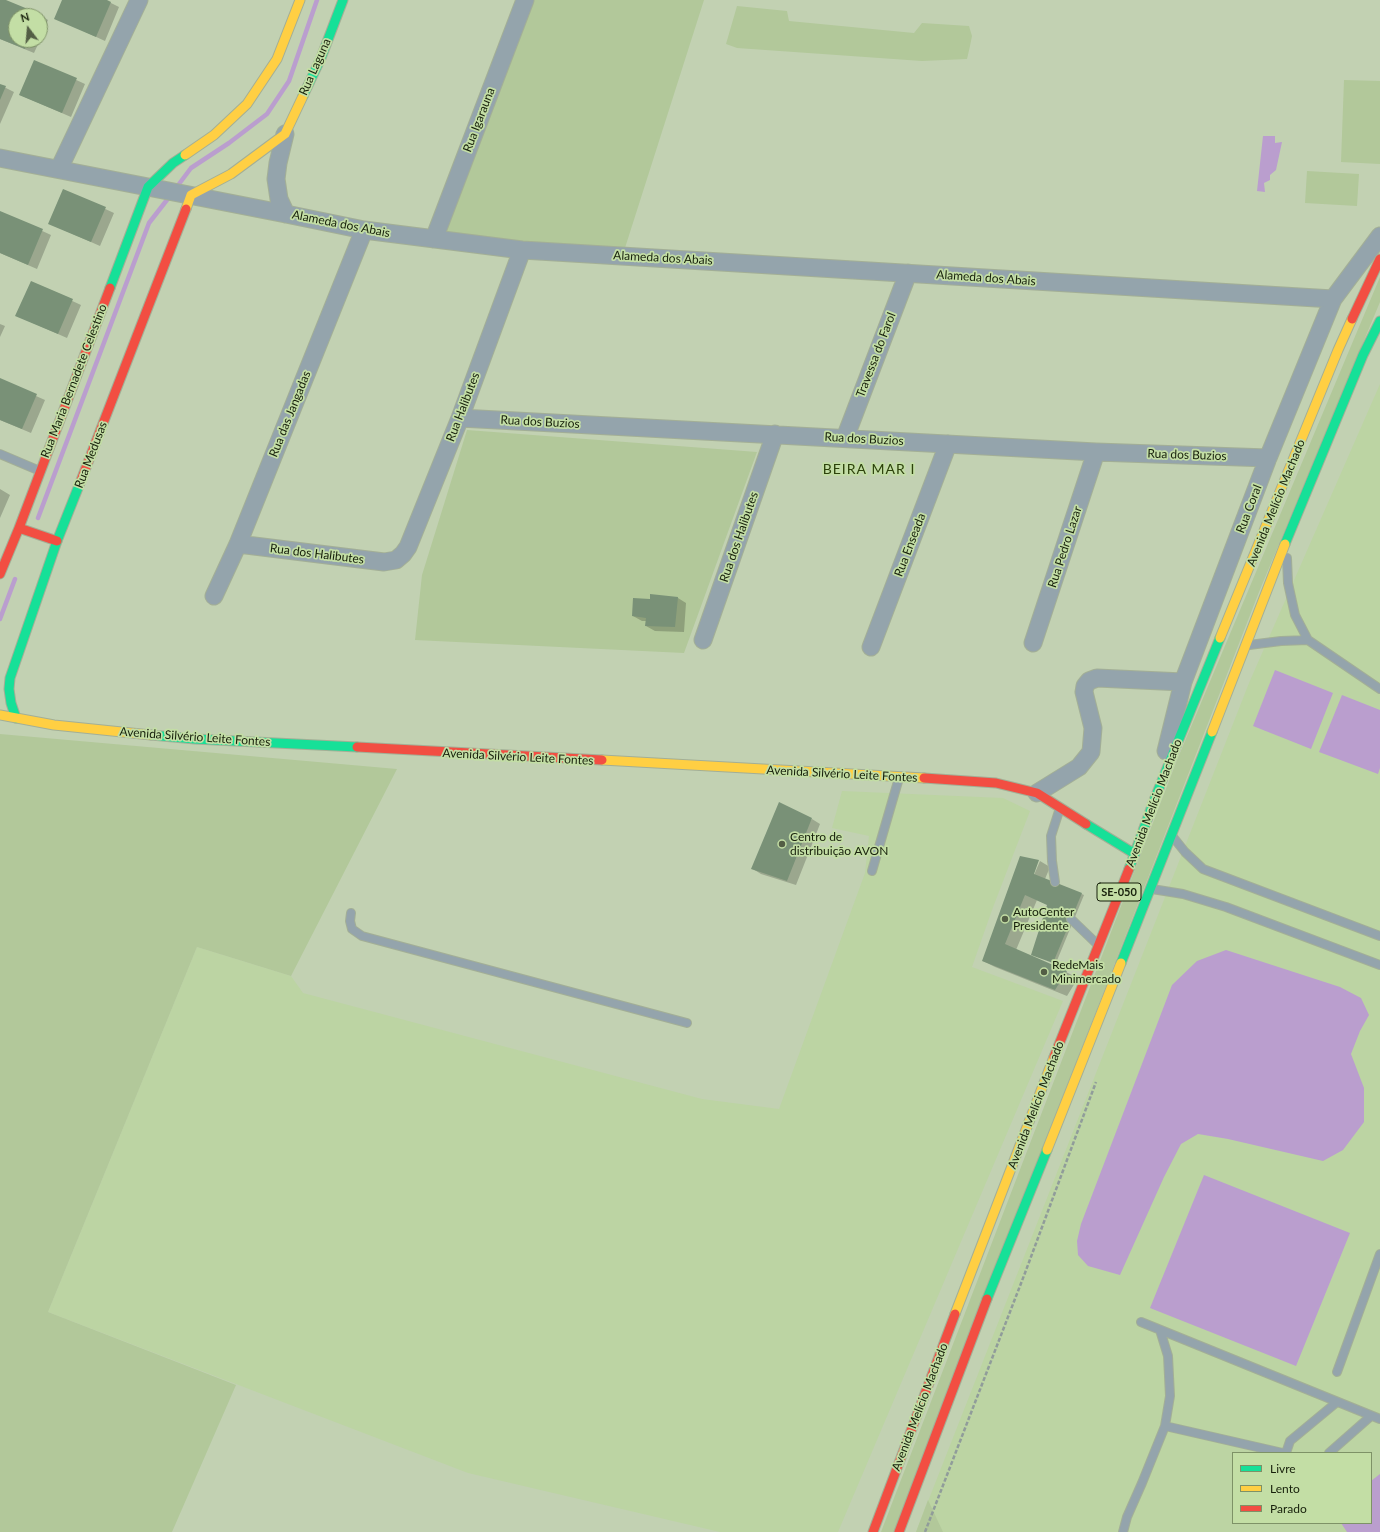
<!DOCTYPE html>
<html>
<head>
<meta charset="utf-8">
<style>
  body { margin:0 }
  #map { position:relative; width:1380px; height:1532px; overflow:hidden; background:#c2d1b2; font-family:Lato,sans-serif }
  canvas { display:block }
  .legend { position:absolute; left:1232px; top:1452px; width:140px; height:72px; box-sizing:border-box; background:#c3dea5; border:1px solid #7e9267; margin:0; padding:5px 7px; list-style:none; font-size:12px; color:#17200b }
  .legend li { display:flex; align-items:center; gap:8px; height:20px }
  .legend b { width:20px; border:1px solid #7e9267 }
  .north { position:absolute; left:8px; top:8px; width:40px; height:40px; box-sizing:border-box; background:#c3dea5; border:1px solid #7e9267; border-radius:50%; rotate:344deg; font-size:11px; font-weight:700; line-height:16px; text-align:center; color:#17200b }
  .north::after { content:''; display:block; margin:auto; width:14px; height:18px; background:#535e45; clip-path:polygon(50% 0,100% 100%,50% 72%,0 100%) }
</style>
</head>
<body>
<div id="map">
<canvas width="1380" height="1532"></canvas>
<ul class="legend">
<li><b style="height:5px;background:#16e098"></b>Livre</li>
<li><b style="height:5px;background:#ffcf43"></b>Lento</li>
<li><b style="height:5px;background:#f24e42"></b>Parado</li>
</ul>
<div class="north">N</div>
</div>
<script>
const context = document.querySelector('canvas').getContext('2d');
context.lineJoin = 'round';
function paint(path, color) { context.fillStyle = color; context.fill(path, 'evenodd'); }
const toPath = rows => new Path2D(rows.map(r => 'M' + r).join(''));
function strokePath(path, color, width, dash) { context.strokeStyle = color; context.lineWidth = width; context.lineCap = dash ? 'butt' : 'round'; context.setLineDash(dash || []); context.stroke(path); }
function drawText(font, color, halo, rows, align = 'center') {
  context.font = font + ' Lato,sans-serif'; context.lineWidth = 3.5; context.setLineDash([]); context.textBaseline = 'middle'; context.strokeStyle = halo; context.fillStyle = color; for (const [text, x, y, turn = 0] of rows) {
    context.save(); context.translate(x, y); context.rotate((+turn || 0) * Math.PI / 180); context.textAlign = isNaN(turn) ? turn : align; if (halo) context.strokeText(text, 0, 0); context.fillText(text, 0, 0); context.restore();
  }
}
const built = toPath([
  [1380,384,1380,1532,916,1532,1249,683],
  [1233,1453,1371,1453,1371,1523,1233,1523],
  [842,791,1003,798,1030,811,992,910,972,967,1063,1001,838,1532,720,1532,468,1473,48,1312,197,947,291,976,303,993,702,1099,779,1109,865,873,869,836,832,828]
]);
const green = toPath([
  [531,0,704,0,624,251,443,238],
  [737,6,787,11,789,21,914,33,922,23,969,26,972,36,970,46,967,59,922,61,737,48,726,44],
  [1344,80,1380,81,1380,164,1341,162],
  [1307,171,1359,174,1357,206,1305,203],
  [1380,277,1380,302,1259,592,894,1532,881,1532,1177,760],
  [467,430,757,452,684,653,415,640,422,575],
  [0,734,397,769,291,976,197,947,48,1312,236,1385,172,1532,0,1532],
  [928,1500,943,1532,916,1532]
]);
const water = toPath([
  [1263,136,1275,136,1275,143,1282,142,1276,170,1270,175,1270,180,1264,183,1265,192,1257,191],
  [1275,670,1333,693,1311,749,1253,726],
  [1342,695,1380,710,1380,768,1378,774,1319,752],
  [1226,950,1340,987,1361,998,1369,1015,1360,1031,1351,1054,1364,1088,1364,1122,1343,1150,1323,1161,1228,1139,1198,1134,1181,1144,1164,1177,1120,1275,1088,1266,1078,1255,1077,1241,1081,1224,1172,985,1197,961],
  [1204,1175,1350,1233,1296,1366,1150,1308],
  [1380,1474,1380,1532,1347,1532,1341,1523,1371,1523,1371,1481]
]);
const shadow = toPath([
  [0,0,4,0,40,15,48,20,40,39,40,16,16,16,16,40,40,40,34,53,0,39],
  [63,0,105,0,119,7,105,41,55,18],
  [35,61,85,84,71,117,20,95],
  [0,85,14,92,0,124],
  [64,190,114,213,100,246,50,224],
  [1,212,51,235,37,269,0,253],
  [31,282,81,305,67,338,17,316],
  [0,324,5,326,0,337],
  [0,380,45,400,31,433,0,420],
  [0,489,10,495,0,518],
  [651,595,678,598,686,603,684,632,655,631,646,626,647,621,642,621,633,616,651,601],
  [812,819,820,824,796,885,761,874,753,869],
  [1040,861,1050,867,1045,879,1084,895,1056,963,1035,956,1048,905,1037,900,1016,950,1066,972,1078,978,1067,996,995,967,983,961,1032,875,1034,875]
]);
const stream = toPath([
  [176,188,191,168,229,143,267,114,289,81,317,0],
  [38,518,149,223,170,196],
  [0,619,15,579]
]);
const building = toPath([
  [0,0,6,0,40,14,40,16,16,16,16,40,29,40,25,49,0,39],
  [62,0,107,0,111,2,96,37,54,19],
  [34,60,77,78,62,113,19,95],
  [0,84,6,86,0,100],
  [63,189,106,207,91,242,48,224],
  [0,211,43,229,28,265,0,253],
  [31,281,73,299,58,334,15,316],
  [0,378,37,394,22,429,0,420],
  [650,594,678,597,675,627,645,626,646,618,632,616,633,598,650,599],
  [779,802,812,818,787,881,751,869],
  [1020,856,1039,860,1034,874,1082,893,1053,963,1031,955,1047,905,1025,895,1005,944,1067,971,1055,990,982,961]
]);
const path = toPath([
  [925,1532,1025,1273,1096,1082]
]);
const lane = toPath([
  [0,454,40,471],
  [1287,558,1288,583,1295,615,1308,640,1380,689],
  [1249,645,1281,641,1308,640],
  [1173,837,1185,852,1203,869,1380,936],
  [872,871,899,778],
  [1055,882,1052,861,1051,836,1060,808],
  [1152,889,1183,894,1226,907,1380,965],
  [351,913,350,921,352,929,362,936,687,1023],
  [1071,919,1097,944],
  [1141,1322,1380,1419],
  [1337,1372,1380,1254],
  [1165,1426,1283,1453],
  [1286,1453,1290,1441,1337,1402],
  [1329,1453,1371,1416],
  [1123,1532,1127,1517,1142,1483,1165,1426,1170,1396,1168,1356,1160,1330]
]);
const street = toPath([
  [285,134,278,163,276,179,279,199,286,214],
  [0,158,286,214,364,230,522,250,1333,299],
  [59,169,139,0],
  [434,239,525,0],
  [460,418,1096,452,1268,458],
  [845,438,908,273],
  [238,544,384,562,396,560,403,554,408,547,460,418,522,250],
  [214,596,238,544,364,230],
  [703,640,775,434],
  [1033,643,1096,452],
  [871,647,948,444],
  [1166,751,1183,682,1268,458,1333,299,1380,236],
  [1037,793,1079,767,1091,752,1093,728,1084,692,1085,686,1089,681,1097,678,1183,682]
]);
const fast = toPath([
  [303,96,321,58,343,0],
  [110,288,148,187,173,163,185,155],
  [1285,544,1363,355,1380,321],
  [16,718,11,703,9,689,10,678,57,541,80,483],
  [151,735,195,739,357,747],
  [1086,824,1135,854],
  [1129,869,1155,798,1220,638],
  [1121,963,1212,732],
  [987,1299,1047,1150]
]);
const slow = toPath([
  [185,155,214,135,247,104,277,59,300,0],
  [186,209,191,195,231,174,285,134,303,96],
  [1220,638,1338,350,1352,319],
  [0,715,54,725,151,735],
  [1212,732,1285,544],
  [602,760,924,778],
  [1047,1150,1121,963],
  [955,1314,1054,1057]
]);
const jam = toPath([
  [1352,319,1380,259],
  [80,483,186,209],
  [19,528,57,541],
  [0,574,19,528,110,288],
  [357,747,602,760],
  [924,778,996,783,1037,793,1086,824],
  [1054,1057,1129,869],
  [873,1532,955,1314],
  [899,1532,987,1299]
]);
const markers = [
  [782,844,4,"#535e45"],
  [1005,919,4,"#535e45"],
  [1044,972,4,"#535e45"]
];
const shields = [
  [1119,892,44]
];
const shieldNames = [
  ["SE-050",1119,892]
];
const streetNames = [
  ["Rua Laguna",315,67,-66],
  ["Rua Igarauna",479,120,-69],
  ["Alameda dos Abais",341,224,11],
  ["Alameda dos Abais",663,258,3],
  ["Alameda dos Abais",986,278,4],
  ["Travessa do Farol",876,355,-69],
  ["Rua Maria Bernadete Celestino",74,381,-69],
  ["Rua Halibutes",463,407,-69],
  ["Rua das Jangadas",290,414,-68],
  ["Rua dos Buzios",540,422,3],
  ["Rua dos Buzios",864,439,3],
  ["Rua Medusas",91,455,-69],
  ["Rua dos Buzios",1187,455,2],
  ["Avenida Melício Machado",1276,503,-68],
  ["Rua Coral",1249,509,-69],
  ["Rua dos Halibutes",739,537,-71],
  ["Rua Enseada",910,545,-69],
  ["Rua Pedro Lazar",1065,547,-72],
  ["Rua dos Halibutes",317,554,7],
  ["Avenida Silvério Leite Fontes",195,737,4],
  ["Avenida Silvério Leite Fontes",518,757,3],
  ["Avenida Silvério Leite Fontes",842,774,3],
  ["Avenida Melício Machado",1154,803,-69],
  ["Avenida Melício Machado",1036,1105,-69],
  ["Avenida Melício Machado",920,1407,-69]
];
const poiNames = [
  ["Centro de",790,837],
  ["distribuição AVON",790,851],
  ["AutoCenter",1013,912],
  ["Presidente",1013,926],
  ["RedeMais",1052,965],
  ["Minimercado",1052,979]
];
const quarterNames = [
  ["BEIRA MAR I",869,469]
];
paint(built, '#bcd4a3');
paint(green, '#b2c89a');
paint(water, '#ba9ece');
paint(shadow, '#0003');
strokePath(stream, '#ba9ece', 4.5);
paint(building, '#799177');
strokePath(lane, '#a3af96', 10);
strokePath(street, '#a3af96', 19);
strokePath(fast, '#a3af96', 11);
strokePath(slow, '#a3af96', 11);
strokePath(jam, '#a3af96', 11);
strokePath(path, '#909c9a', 2.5, [4, 2]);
strokePath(lane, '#94a4ac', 8);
strokePath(street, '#94a4ac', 17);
strokePath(fast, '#16e098', 9);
strokePath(slow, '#ffcf43', 9);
strokePath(jam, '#f24e42', 9);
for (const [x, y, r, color] of markers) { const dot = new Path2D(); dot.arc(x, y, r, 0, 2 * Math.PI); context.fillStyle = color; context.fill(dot); strokePath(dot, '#c3dea5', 1.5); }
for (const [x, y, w] of shields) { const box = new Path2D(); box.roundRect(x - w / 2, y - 9, w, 18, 3); context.fillStyle = '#c3dea5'; context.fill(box); strokePath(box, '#17200b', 1); }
drawText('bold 11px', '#17200b', null, shieldNames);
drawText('12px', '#17200b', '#c3dea5', streetNames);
drawText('12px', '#17200b', '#c3dea5', poiNames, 'left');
context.letterSpacing = '1px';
drawText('14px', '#2c410b', '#c3dea5', quarterNames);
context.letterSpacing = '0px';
</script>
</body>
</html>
